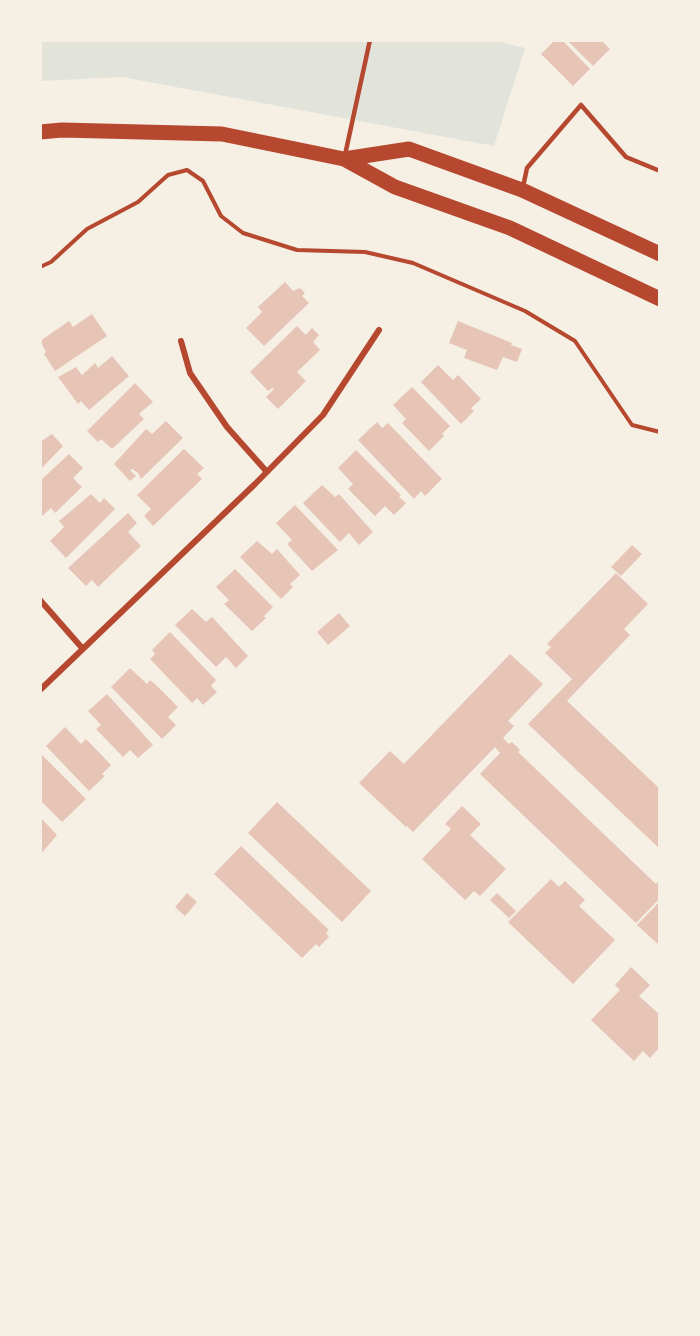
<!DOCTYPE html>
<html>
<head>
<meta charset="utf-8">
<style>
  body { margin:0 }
  #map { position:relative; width:700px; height:1336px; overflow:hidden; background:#f6efe4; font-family:Merriweather,serif }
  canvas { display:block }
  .frame { position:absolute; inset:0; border:42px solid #f6efe4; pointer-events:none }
</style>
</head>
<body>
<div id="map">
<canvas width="700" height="1336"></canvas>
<div class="frame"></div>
</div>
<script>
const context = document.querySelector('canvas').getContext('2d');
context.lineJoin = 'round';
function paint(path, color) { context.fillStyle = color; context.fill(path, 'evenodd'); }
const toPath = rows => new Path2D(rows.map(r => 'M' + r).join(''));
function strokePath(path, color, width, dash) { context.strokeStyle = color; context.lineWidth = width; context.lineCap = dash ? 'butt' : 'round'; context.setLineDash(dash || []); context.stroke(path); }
const green = toPath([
  [493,40,525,48,494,146,122,77,41,81,40,41]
]);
const building = toPath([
  [555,40,562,40,590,69,573,86,541,54],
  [567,40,601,40,610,49,593,66],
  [285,282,293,291,300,288,305,293,302,296,309,303,264,346,246,328,262,312,258,307],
  [92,314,107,336,55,371,44,354,46,352,40,341,69,321,73,327],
  [458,321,512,343,511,345,522,349,517,362,503,357,497,370,464,358,467,350,449,343],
  [297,326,306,335,312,328,319,335,313,342,320,350,297,372,306,381,278,409,266,397,274,389,272,388,268,391,250,372],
  [112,356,129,376,89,410,81,401,78,404,58,377,76,367,82,375,95,363,98,368],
  [438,365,453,380,458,375,481,399,471,408,474,411,461,424,421,382],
  [135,383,153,402,139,414,144,419,112,449,101,439,98,442,87,431],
  [412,387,450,426,442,434,444,436,429,451,402,423,406,419,393,405],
  [166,421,183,438,141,479,138,473,132,469,130,470,136,476,130,481,114,464,146,429,152,434],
  [377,422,382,428,388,423,442,479,425,496,421,491,414,499,358,440],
  [52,434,63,446,40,470,40,442],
  [184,449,204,468,197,474,202,479,153,526,144,516,151,509,137,495],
  [356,450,401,495,399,497,406,503,394,515,385,506,375,516,348,489,353,484,338,468],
  [69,454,83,468,73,478,82,487,55,513,51,508,40,518,40,481],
  [322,485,335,497,339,494,373,532,359,545,349,533,340,542,303,503],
  [91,494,100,503,104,498,115,509,66,558,50,541,64,527,59,521],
  [295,505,338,550,312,571,287,544,292,540,276,523],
  [128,513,137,523,128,532,141,546,98,587,92,580,86,586,68,568],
  [257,541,272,554,277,549,300,575,290,584,293,587,281,599,240,557],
  [632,545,642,554,621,576,611,567],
  [235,569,273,607,264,616,266,618,252,631,224,604,229,600,216,587],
  [616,573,648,604,624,629,630,635,567,701,660,789,660,849,528,724,572,679,545,653,551,647,547,644],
  [192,609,206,622,212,617,248,656,236,668,226,657,216,667,175,625],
  [339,613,350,626,328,645,317,632],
  [170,632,216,680,211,686,217,692,203,705,197,698,192,703,150,659,155,654,152,650],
  [510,654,543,684,508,721,514,726,503,738,509,744,512,742,520,750,518,752,656,884,660,880,660,898,636,923,480,774,500,753,495,747,413,832,407,826,406,827,359,783,390,751,404,764],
  [130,668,147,684,150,680,156,685,178,707,168,717,176,725,162,739,111,687],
  [107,694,153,745,138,758,130,750,123,757,96,729,101,725,88,711],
  [65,727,81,744,86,739,111,765,102,774,105,776,89,791,46,746],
  [40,753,86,799,62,822,40,800],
  [277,802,371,891,342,922,248,833],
  [462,806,481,824,470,835,506,869,480,896,474,891,465,900,422,859,451,829,445,824],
  [40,817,57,835,40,855],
  [241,846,329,930,326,933,329,937,319,947,316,944,302,958,214,874],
  [551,879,559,887,565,881,585,900,579,906,615,940,573,984,508,922],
  [187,893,197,902,185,916,175,907],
  [497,893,516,911,509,918,490,900],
  [660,901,660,946,637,925],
  [631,967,650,985,639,996,660,1015,660,1052,657,1050,650,1058,643,1051,634,1061,591,1020,620,990,615,985]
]);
const path = toPath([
  [40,267,51,262,87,229,138,202,168,175,187,170,203,181,221,216,243,233,297,250,365,252,413,263,525,311,575,341,632,425,660,432]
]);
const service = toPath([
  [345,155,370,40],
  [523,187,527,168,581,105,626,157,660,171]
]);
const minor = toPath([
  [181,341,190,373,227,427,267,472],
  [40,600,83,649],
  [40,690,255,484,323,415,379,330]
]);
const primary = toPath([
  [40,132,62,130,222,134,344,159,395,187,510,228,660,299],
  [344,159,409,149,522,190,660,254]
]);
paint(green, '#e2e4dc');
paint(building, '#e6c5b7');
strokePath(path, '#b5482f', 4);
strokePath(service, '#b5482f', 4.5);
strokePath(minor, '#b5482f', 6);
strokePath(primary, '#b5482f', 15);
</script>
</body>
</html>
